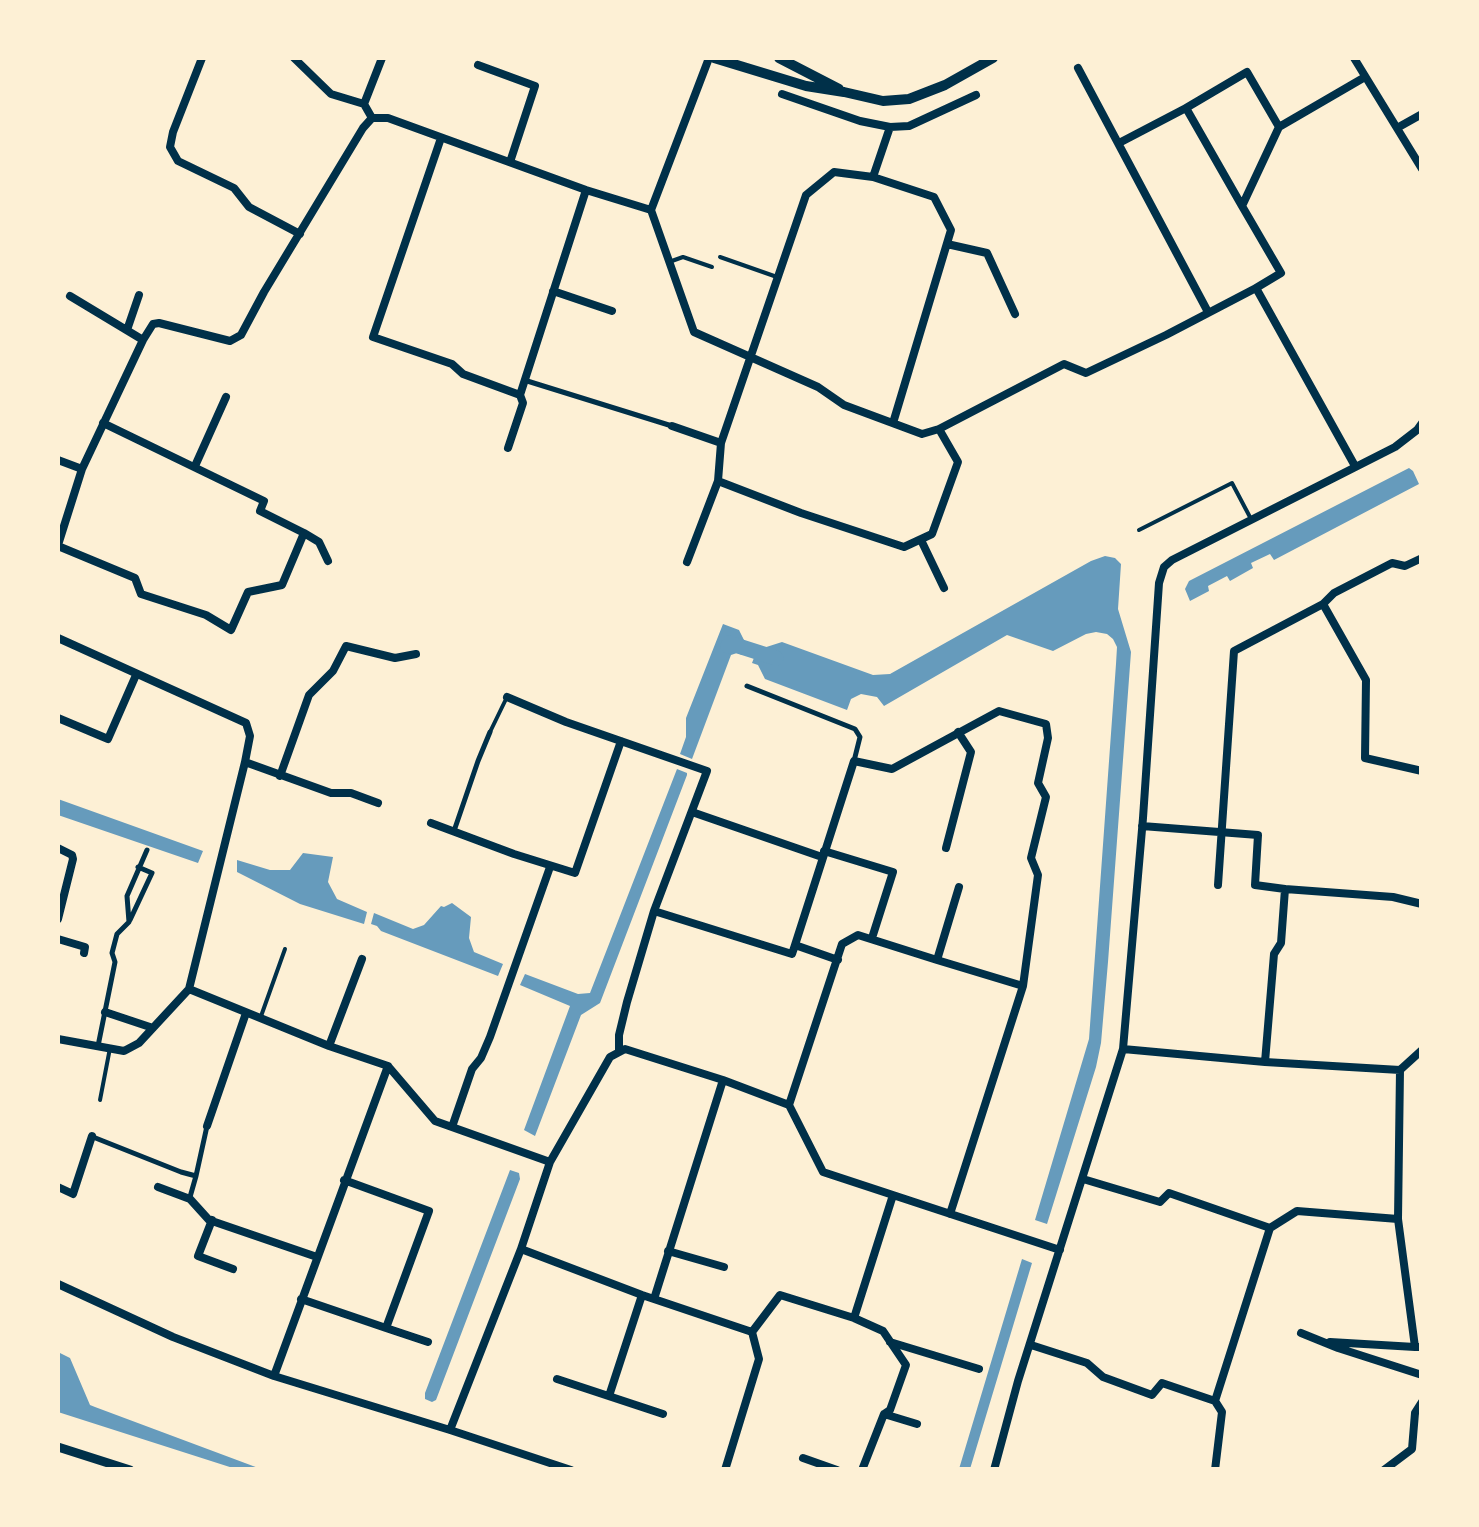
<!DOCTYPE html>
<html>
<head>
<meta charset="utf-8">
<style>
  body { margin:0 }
  #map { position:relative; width:1479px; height:1527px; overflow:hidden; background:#fdf0d5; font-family:Merriweather,serif }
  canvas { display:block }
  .frame { position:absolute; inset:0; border:60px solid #fdf0d5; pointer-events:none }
</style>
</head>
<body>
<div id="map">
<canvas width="1479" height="1527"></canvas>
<div class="frame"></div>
</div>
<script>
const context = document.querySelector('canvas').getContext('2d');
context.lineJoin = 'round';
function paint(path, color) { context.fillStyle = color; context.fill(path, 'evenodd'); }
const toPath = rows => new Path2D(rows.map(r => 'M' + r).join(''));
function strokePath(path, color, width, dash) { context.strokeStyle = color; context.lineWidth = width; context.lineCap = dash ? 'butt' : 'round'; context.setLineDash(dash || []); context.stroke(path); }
const water = toPath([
  [1409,468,1413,471,1419,484,1274,560,1270,554,1251,563,1253,568,1230,581,1227,576,1208,586,1209,591,1190,601,1185,589,1189,581],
  [1105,556,1115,558,1121,564,1118,609,1131,652,1108,962,1101,1043,1096,1067,1047,1224,1035,1220,1089,1039,1116,664,1117,647,1113,639,1107,634,1096,632,1086,634,1053,651,1007,635,884,706,877,697,861,694,851,699,847,710,765,679,758,665,752,663,757,650,782,642,873,675,890,674,1091,561],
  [723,624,739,630,746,644,742,655,737,653,731,655,692,759,680,754,686,737,686,718],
  [677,769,687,773,687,775,600,1003,581,1015,535,1136,524,1130,570,1006,520,985,525,974,578,994,590,993],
  [58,799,203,851,198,863,58,815],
  [303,853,333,857,328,882,337,899,367,912,364,924,300,904,237,872,237,860,270,870,290,870],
  [452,903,471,917,469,938,474,952,503,964,498,976,381,931,377,926,371,924,374,913,413,929,424,925,441,906,444,907],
  [510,1170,519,1173,520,1179,436,1400,432,1402,425,1399,425,1393],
  [1022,1259,1032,1263,970,1469,959,1469],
  [58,1352,70,1358,90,1405,95,1407,261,1469,236,1469,58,1412]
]);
const canal = toPath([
  [728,646,729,643,776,658]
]);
const service = toPath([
  [720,257,777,277],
  [669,262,683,257,712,267],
  [1139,530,1232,483,1251,519],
  [490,732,507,697],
  [260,1019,285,949],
  [100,1100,110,1048]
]);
const pedestrian = toPath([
  [524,380,672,426],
  [747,686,855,729,860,737,854,761],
  [454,831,478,761,490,732],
  [130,920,152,873,138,867],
  [98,1046,115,962,112,953,117,934,129,922,127,896,147,850],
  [93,1137,181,1172,196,1176,207,1126],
  [190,1197,196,1176]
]);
const minor = toPath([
  [202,58,173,132,170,147,178,161,234,188,249,207,300,234],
  [294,58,331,94,364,104],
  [1354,58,1422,169],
  [478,65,535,86,510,162],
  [1078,68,1208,312],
  [782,94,860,121,890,127,909,126,976,95],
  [372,118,364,104,382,58],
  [1397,128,1422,114],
  [441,138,373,337,452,364,463,374,520,395,586,190],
  [1119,143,1186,108],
  [873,177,890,127],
  [1242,206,1186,108,1247,72,1279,127],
  [651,210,709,58],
  [947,244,987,253,1015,314],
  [1256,288,1281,273,1242,206,1279,127,1365,77],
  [553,291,612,311],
  [70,296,143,340],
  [127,330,139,295],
  [893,423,951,230,934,197,873,177,834,172,806,195,721,443,718,481,801,513,904,547,932,534,958,462,939,429],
  [672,426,721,443],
  [508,448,523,403,520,395],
  [58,460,82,469],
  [195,466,226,397],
  [304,533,319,542,328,561],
  [921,540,944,588],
  [58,545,82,469,143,340,153,324,159,323,230,341,241,335,264,292,363,128,372,118,388,118,586,190,651,210,694,332,818,387,844,405,922,434,939,429,1064,364,1086,373,1166,335,1256,288,1355,466],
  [58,546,135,578,141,594,206,615,231,630,248,592,282,585,304,533,260,511,264,501,103,423],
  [687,562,718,481],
  [1323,604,1366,680,1365,758,1422,771],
  [58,638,246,723,250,736,245,762,189,989,329,1046,388,1066,435,1121,550,1162,610,1057,625,1049,723,1080,789,1105,823,1172,1060,1250],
  [507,697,566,722,707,771,654,911,627,1002,619,1035,619,1051],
  [58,718,108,739,136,675],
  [245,762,331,793,351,793,378,803],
  [280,776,309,695,333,671,346,646,395,658,416,654],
  [692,812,822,857],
  [431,823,514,854,575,873,621,741],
  [1142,826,1258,835,1255,885,1285,889,1281,943,1274,954,1265,1062],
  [58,848,72,855,73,859,58,919],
  [946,848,971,752,958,732],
  [824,851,893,872,872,938],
  [1218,885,1234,651,1323,604,1334,593,1392,563,1405,566,1422,558],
  [1285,889,1393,897,1422,904],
  [654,911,792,954,795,945,838,960],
  [58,939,85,947,84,953],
  [795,945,854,761,892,769,999,711,1046,724,1048,738,1038,783,1046,797,1031,858,1038,875,1023,986,950,1214],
  [937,960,1023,986],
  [105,1012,153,1028],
  [58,1039,124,1051,139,1043,189,989],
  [329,1046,362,959],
  [1123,1049,1265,1062,1400,1070,1422,1050],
  [1400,1070,1398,1219,1415,1347,1422,1347],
  [789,1105,842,944,858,935,937,960,959,887],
  [207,1126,246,1013],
  [452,1127,472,1069,481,1058,490,1037,550,867],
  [1083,1179,1160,1202,1169,1193,1270,1228,1297,1211,1398,1219],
  [58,1187,73,1194,92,1136],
  [158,1187,190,1199,209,1220,317,1257],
  [212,1220,198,1256,233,1269],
  [521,1249,642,1295,752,1332,780,1295,854,1318],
  [668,1251,724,1267],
  [58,1284,173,1337,274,1376,450,1430,571,1470],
  [301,1299,386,1328,429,1211,344,1180],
  [654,1299,723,1080],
  [386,1328,428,1342],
  [1301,1333,1338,1348,1422,1375],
  [890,1342,979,1369],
  [1330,1342,1415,1347],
  [1031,1345,1087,1363,1103,1377,1152,1395,1162,1383,1215,1401],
  [274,1376,388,1066],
  [557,1379,663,1414],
  [609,1396,642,1295],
  [884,1414,917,1424],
  [450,1430,521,1249,550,1162],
  [803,1458,837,1470],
  [725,1470,759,1359,752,1332],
  [862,1470,884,1414,890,1410,906,1365,883,1331,854,1318,893,1195],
  [994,1470,1018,1381,1123,1049,1143,818,1159,583,1164,567,1172,560,1395,447,1417,430,1422,423],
  [1215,1470,1222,1412,1215,1401,1270,1228],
  [1384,1470,1412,1449,1415,1413,1422,1402]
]);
const tertiary = toPath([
  [58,1447,130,1470]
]);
const secondary = toPath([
  [714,58,806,86,844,92,883,101,909,99,945,85,993,58],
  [779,58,839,89]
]);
paint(water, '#669bbc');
strokePath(canal, '#669bbc', 15);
strokePath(service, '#003049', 4);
strokePath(pedestrian, '#003049', 5);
strokePath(minor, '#003049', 8);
strokePath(tertiary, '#003049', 9);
strokePath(secondary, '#003049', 10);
</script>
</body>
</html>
